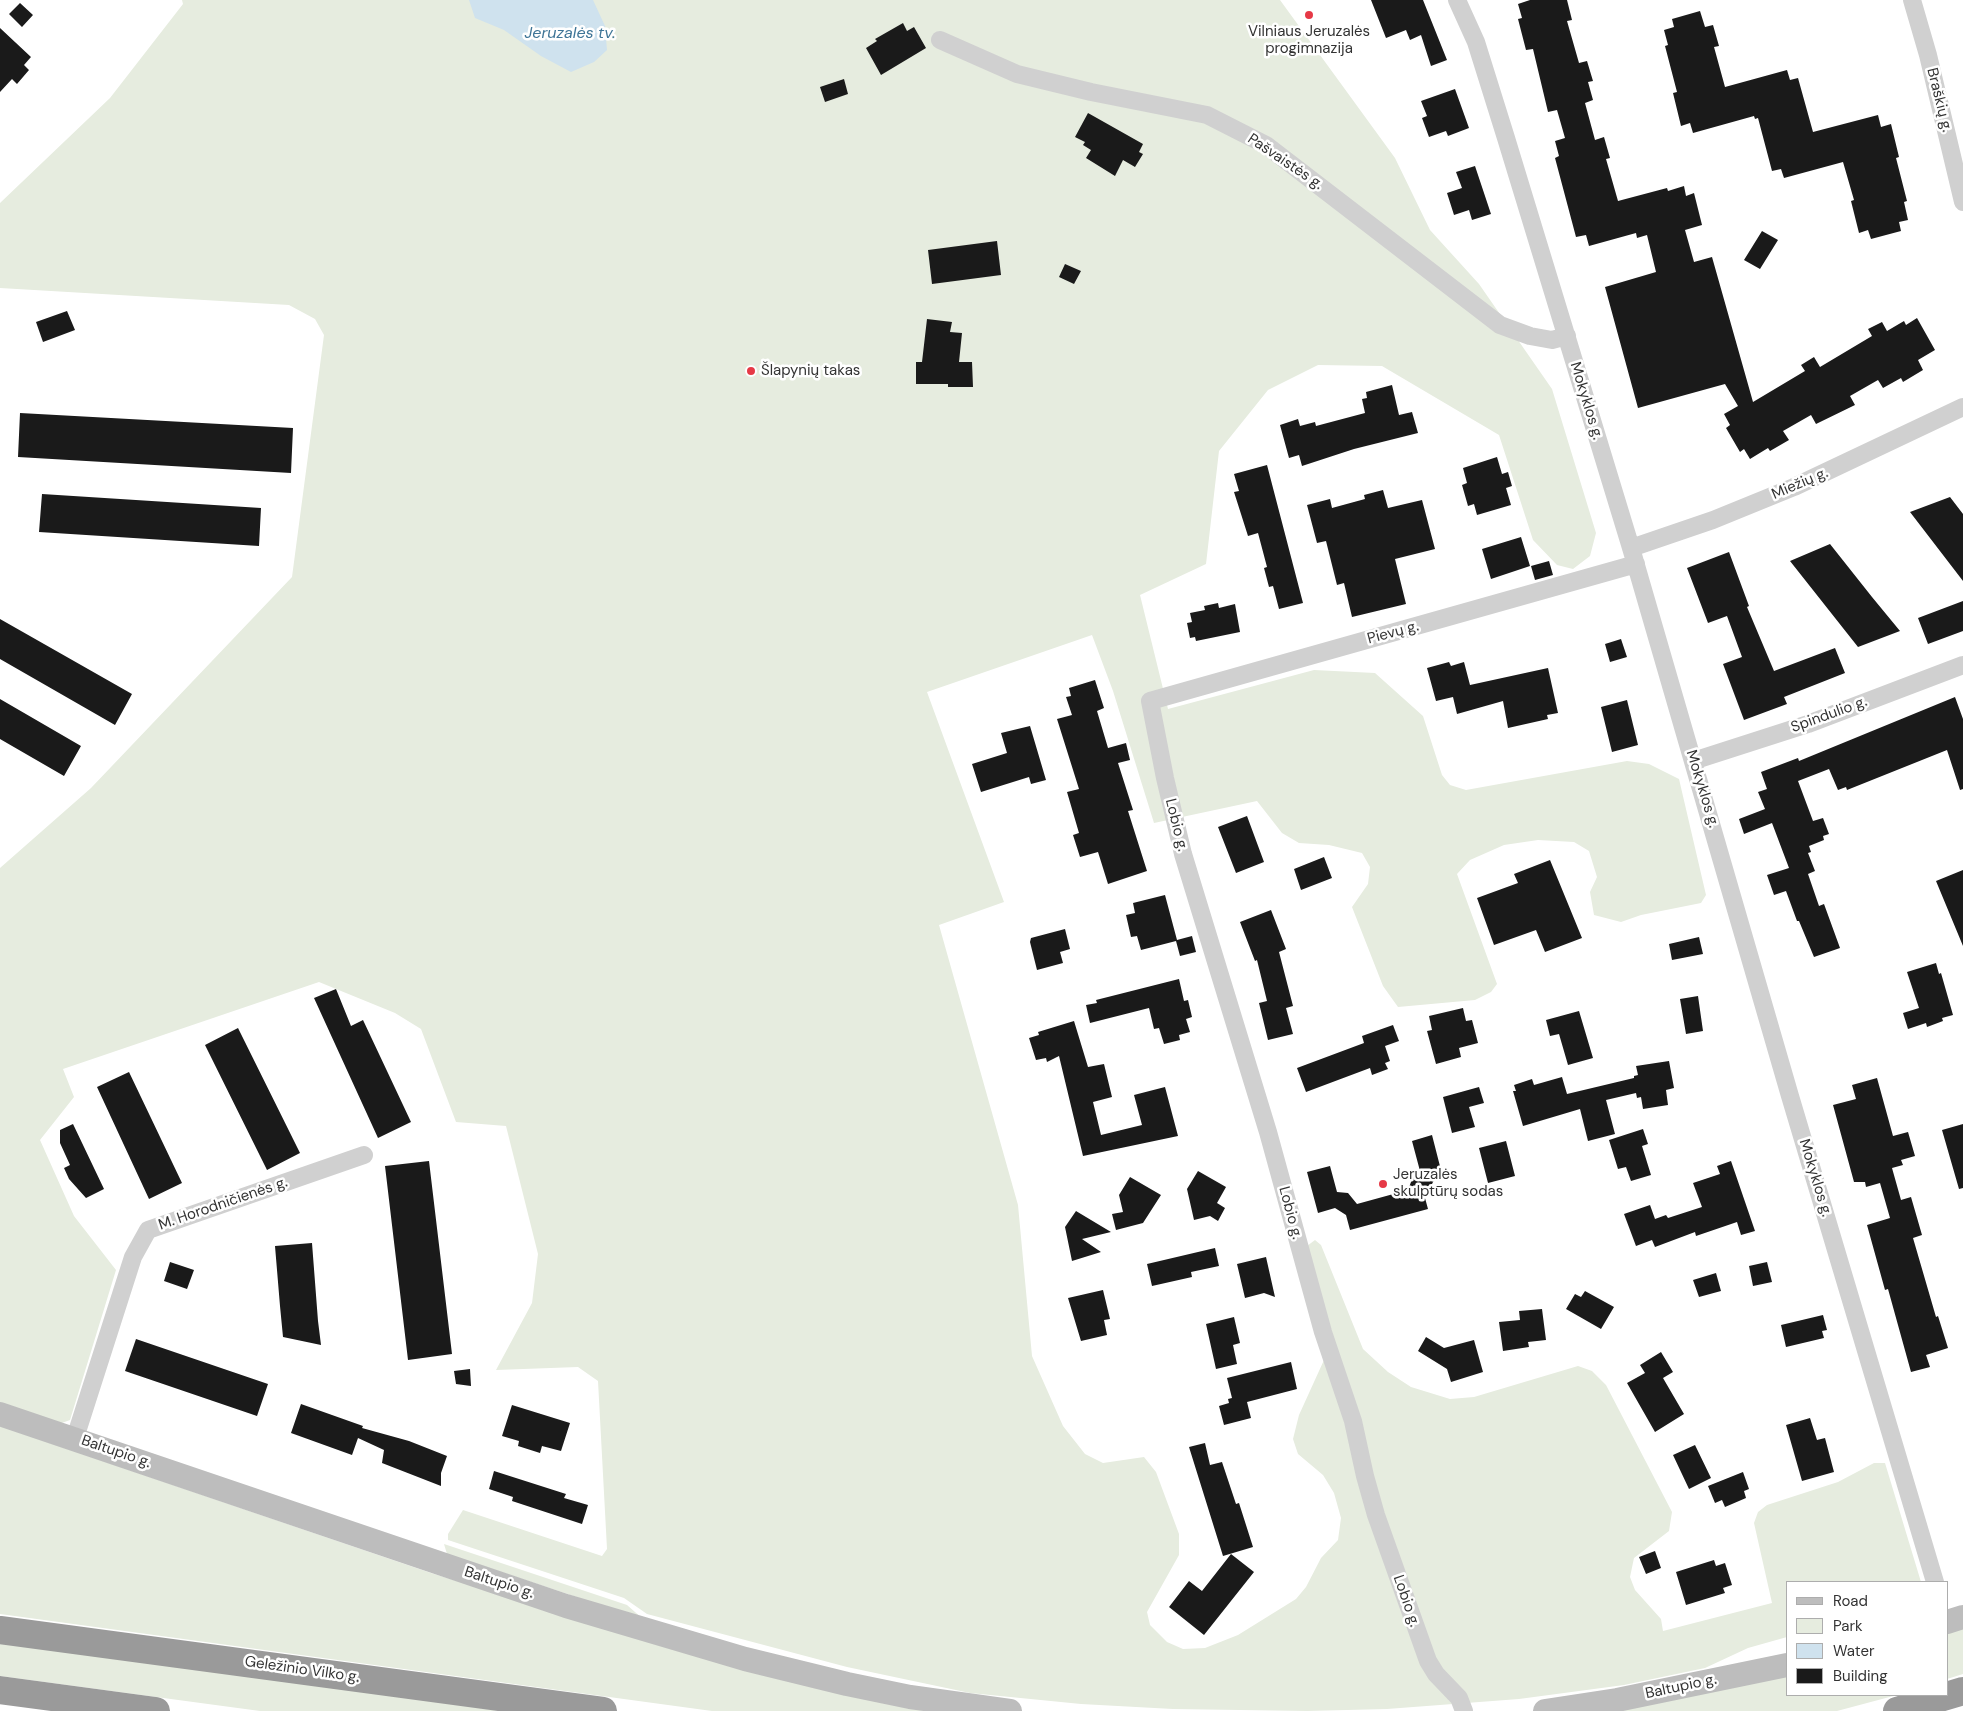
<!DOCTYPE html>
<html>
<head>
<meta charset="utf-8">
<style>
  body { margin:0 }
  #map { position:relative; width:1963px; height:1711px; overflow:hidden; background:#fff; font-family:"DM Sans",sans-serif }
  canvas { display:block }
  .legend { position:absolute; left:1786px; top:1581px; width:162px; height:115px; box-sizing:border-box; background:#fff; border:1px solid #adadad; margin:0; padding:6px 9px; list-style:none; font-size:15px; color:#333 }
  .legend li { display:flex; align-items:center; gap:10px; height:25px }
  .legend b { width:25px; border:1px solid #adadad }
</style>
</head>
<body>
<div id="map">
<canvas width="1963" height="1711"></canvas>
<ul class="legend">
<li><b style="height:6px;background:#bdbdbd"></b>Road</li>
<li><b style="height:14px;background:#e6ecdf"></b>Park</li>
<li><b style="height:14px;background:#cfe2ee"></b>Water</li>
<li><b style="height:14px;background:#1a1a1a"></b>Building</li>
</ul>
</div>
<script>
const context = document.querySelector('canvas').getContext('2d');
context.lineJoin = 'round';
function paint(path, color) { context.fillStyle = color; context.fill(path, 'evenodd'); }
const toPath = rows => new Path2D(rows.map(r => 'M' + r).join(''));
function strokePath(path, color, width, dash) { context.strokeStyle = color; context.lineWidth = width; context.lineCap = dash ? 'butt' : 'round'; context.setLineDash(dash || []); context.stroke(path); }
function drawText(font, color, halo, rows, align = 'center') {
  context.font = font + ' "DM Sans",sans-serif'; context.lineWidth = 5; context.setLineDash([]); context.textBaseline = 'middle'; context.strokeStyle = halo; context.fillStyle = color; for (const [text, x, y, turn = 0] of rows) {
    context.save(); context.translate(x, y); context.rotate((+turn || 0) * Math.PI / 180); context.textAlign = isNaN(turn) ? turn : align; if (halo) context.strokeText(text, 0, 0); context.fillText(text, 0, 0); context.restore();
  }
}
const green = toPath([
  [182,0,1280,0,1395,158,1430,230,1479,284,1552,389,1596,533,1590,556,1573,569,1557,565,1533,540,1499,435,1382,366,1318,365,1268,390,1219,451,1206,564,1140,595,1168,709,1314,670,1375,673,1423,716,1442,775,1450,785,1466,790,1627,761,1649,764,1679,779,1706,895,1701,903,1641,915,1621,922,1594,915,1590,892,1597,877,1589,851,1574,842,1538,840,1504,845,1470,860,1457,874,1497,984,1491,992,1475,1000,1398,1007,1383,986,1352,907,1368,884,1370,867,1362,853,1329,845,1299,843,1282,833,1257,801,1154,823,1113,691,1092,635,927,692,1004,902,939,925,1018,1205,1032,1356,1063,1426,1085,1454,1103,1463,1144,1457,1156,1472,1179,1534,1179,1555,1147,1612,1150,1625,1167,1642,1183,1649,1205,1648,1238,1635,1296,1599,1306,1587,1321,1558,1338,1540,1341,1518,1334,1493,1323,1475,1298,1454,1293,1439,1299,1415,1324,1360,1307,1246,1315,1240,1321,1245,1363,1349,1388,1372,1411,1387,1450,1399,1474,1397,1578,1366,1592,1371,1606,1385,1672,1512,1669,1531,1634,1558,1630,1577,1635,1590,1661,1619,1663,1631,1772,1603,1754,1523,1758,1512,1767,1505,1838,1482,1874,1463,1885,1463,1921,1582,1787,1582,1787,1637,1748,1648,1705,1668,1624,1685,1519,1699,1387,1709,1307,1711,1173,1709,1081,1704,970,1693,847,1667,647,1614,624,1598,448,1540,448,1534,463,1510,602,1556,607,1549,598,1381,578,1367,496,1370,532,1303,538,1254,506,1126,456,1122,421,1029,395,1013,319,982,63,1069,74,1097,40,1140,74,1216,116,1270,70,1420,59,1424,0,1406,0,868,91,788,292,577,324,335,315,319,289,305,0,288,0,203,110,98,183,4],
  [0,1426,431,1573,699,1657,943,1711,712,1711,0,1614],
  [444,1544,627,1605,643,1619,447,1554],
  [1963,1626,1963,1674,1947,1679,1947,1631],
  [0,1643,502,1711,260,1711,0,1676],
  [1787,1674,1787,1695,1897,1695,1837,1711,1609,1711]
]);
const water = toPath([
  [469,0,593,0,605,26,607,50,594,62,571,72,541,56,504,30,475,18]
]);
const building = toPath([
  [1371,0,1423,0,1447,60,1431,66,1421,35,1410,40,1406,30,1386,38],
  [1530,0,1567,0,1572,20,1567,21,1579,63,1587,61,1593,81,1588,82,1593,100,1585,103,1595,140,1604,137,1610,158,1606,159,1618,201,1667,188,1668,191,1684,186,1686,196,1694,193,1702,225,1685,230,1694,262,1712,257,1753,402,1805,371,1801,365,1814,357,1820,367,1872,336,1868,329,1882,322,1887,331,1904,321,1906,325,1917,318,1935,350,1918,360,1923,370,1903,382,1901,378,1883,388,1878,380,1850,396,1855,405,1816,424,1811,415,1783,431,1789,440,1770,451,1768,448,1750,459,1744,449,1740,452,1726,428,1730,425,1724,414,1738,406,1725,384,1638,408,1605,287,1656,272,1647,235,1637,238,1636,233,1589,246,1586,235,1576,237,1555,158,1559,156,1555,141,1565,138,1557,110,1548,112,1533,49,1526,50,1518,19,1522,18,1518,4],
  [20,3,33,15,22,27,9,14],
  [1700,11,1705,27,1713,25,1719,46,1714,47,1725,87,1787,70,1790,80,1798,78,1813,132,1878,115,1881,127,1891,124,1899,157,1896,158,1907,201,1904,202,1908,220,1899,222,1901,231,1871,239,1868,230,1859,233,1851,201,1854,200,1843,162,1784,178,1781,169,1772,171,1758,118,1755,119,1754,116,1693,133,1690,123,1681,126,1673,93,1677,92,1665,46,1668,45,1664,30,1674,27,1672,19],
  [903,23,907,31,914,27,926,48,881,75,866,48,877,41,875,39],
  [0,28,31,57,24,65,29,70,17,84,12,79,0,92],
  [844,79,848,94,825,102,820,87],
  [1455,89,1469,128,1448,136,1446,131,1429,137,1422,118,1427,116,1421,101],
  [1088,113,1143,144,1139,152,1143,154,1135,167,1123,160,1115,176,1086,158,1091,150,1083,145,1085,142,1075,137],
  [1475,166,1491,214,1472,220,1469,210,1454,215,1447,193,1462,188,1456,172],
  [1762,231,1778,240,1760,269,1744,260],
  [997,241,1001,275,932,284,928,250],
  [1065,264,1081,271,1074,284,1059,277],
  [67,311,75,330,43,342,36,322],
  [927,319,952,322,950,332,962,333,959,362,972,362,973,387,948,387,948,384,916,384,916,362,922,362],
  [1392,385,1399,415,1412,412,1418,433,1354,449,1302,466,1299,455,1289,458,1280,425,1298,419,1300,426,1315,422,1316,426,1365,413,1362,399,1367,398,1366,392],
  [20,413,293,428,291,473,18,457],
  [1497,457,1502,474,1508,472,1512,486,1506,488,1511,505,1477,515,1474,504,1468,506,1462,485,1467,483,1463,468],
  [1267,465,1303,603,1279,609,1273,586,1269,587,1264,568,1267,567,1258,533,1248,536,1234,492,1239,491,1234,474],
  [1383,490,1388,508,1422,500,1435,549,1395,559,1406,604,1352,617,1344,583,1337,585,1326,541,1317,543,1307,505,1330,499,1332,508,1365,499,1364,495],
  [42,494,261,508,259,546,39,532],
  [1950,497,1963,514,1963,581,1910,512],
  [1521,537,1530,566,1491,579,1482,549],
  [1830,544,1872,597,1900,631,1858,647,1790,561],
  [1729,552,1749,606,1747,607,1774,671,1835,648,1845,673,1784,697,1787,704,1744,720,1723,664,1742,657,1727,616,1708,623,1687,568],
  [1549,561,1553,575,1535,580,1531,566],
  [1963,601,1963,631,1928,644,1918,618],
  [1218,603,1219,608,1235,604,1240,632,1196,641,1195,637,1190,638,1187,623,1192,622,1190,613,1205,610,1204,606],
  [0,619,132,694,115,725,0,659],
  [1621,639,1627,657,1610,662,1605,644],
  [1449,662,1451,666,1464,662,1470,685,1548,668,1558,713,1547,715,1548,719,1508,728,1503,701,1457,714,1453,697,1436,701,1427,668],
  [1095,680,1104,708,1097,711,1108,748,1126,743,1130,760,1118,763,1133,810,1128,811,1147,871,1108,884,1098,852,1080,857,1073,835,1079,833,1067,792,1079,789,1057,719,1072,715,1066,697,1071,696,1069,688],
  [1955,697,1963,719,1963,789,1960,790,1947,750,1847,790,1846,787,1838,790,1829,769,1798,781,1813,821,1823,818,1829,834,1823,836,1824,840,1809,846,1811,852,1808,853,1815,871,1808,874,1819,906,1824,904,1840,948,1814,957,1799,921,1797,921,1786,891,1774,895,1767,875,1789,868,1772,823,1744,834,1739,819,1765,809,1758,792,1767,789,1761,772,1798,758,1799,761],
  [0,699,81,746,64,776,0,739],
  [1627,700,1638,745,1612,752,1601,707],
  [1030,726,1046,780,1031,784,1029,777,981,792,972,764,1007,753,1001,733],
  [1247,816,1264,862,1236,873,1218,827],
  [1324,857,1332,878,1301,890,1294,869],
  [1550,860,1582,938,1545,952,1536,930,1494,945,1477,898,1518,883,1514,874],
  [1963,870,1963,946,1936,881],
  [1165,895,1177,940,1192,936,1196,952,1180,956,1176,941,1141,950,1137,936,1131,937,1126,915,1135,913,1133,903],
  [1271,910,1286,949,1279,952,1293,1006,1286,1008,1293,1034,1268,1040,1259,1003,1267,1001,1257,960,1255,961,1240,922],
  [1065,929,1070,949,1060,952,1063,963,1037,970,1030,942,1031,938],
  [1699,937,1703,954,1672,960,1669,944],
  [1936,963,1939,974,1941,973,1953,1015,1942,1018,1943,1021,1927,1027,1926,1023,1908,1029,1903,1013,1919,1008,1907,972],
  [1179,979,1184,1001,1188,1000,1192,1017,1186,1019,1190,1032,1179,1035,1180,1040,1164,1044,1159,1028,1154,1029,1149,1008,1090,1023,1086,1005,1097,1003,1096,1000],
  [336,989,351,1026,363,1020,411,1122,378,1138,314,998],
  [1698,996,1703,1031,1686,1034,1680,999],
  [1463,1008,1466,1021,1472,1020,1478,1043,1459,1048,1461,1057,1436,1064,1427,1031,1432,1030,1429,1016],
  [1579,1011,1593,1058,1568,1065,1559,1034,1550,1036,1546,1020],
  [1074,1021,1088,1067,1104,1064,1112,1097,1093,1102,1101,1135,1142,1125,1134,1095,1165,1087,1178,1136,1083,1156,1059,1056,1047,1062,1046,1058,1036,1060,1029,1038,1039,1035,1038,1032],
  [1393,1025,1399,1041,1385,1046,1390,1061,1385,1063,1388,1069,1372,1075,1370,1068,1306,1092,1297,1068,1364,1043,1362,1036],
  [238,1028,300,1153,267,1170,205,1045],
  [1669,1061,1674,1088,1666,1090,1668,1105,1643,1109,1641,1097,1637,1098,1636,1093,1606,1100,1615,1134,1588,1141,1580,1109,1523,1126,1513,1091,1516,1091,1514,1085,1532,1079,1534,1085,1562,1077,1567,1094,1634,1078,1634,1076,1638,1075,1636,1066],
  [129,1072,182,1183,149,1199,97,1087],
  [1877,1078,1893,1136,1908,1132,1915,1156,1901,1160,1903,1165,1892,1168,1901,1200,1911,1197,1922,1235,1913,1238,1936,1317,1938,1316,1948,1348,1926,1355,1930,1367,1911,1372,1888,1289,1885,1290,1867,1225,1890,1218,1880,1183,1866,1187,1865,1182,1854,1182,1833,1105,1856,1099,1852,1085],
  [1479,1087,1484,1103,1469,1107,1475,1127,1452,1133,1443,1097],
  [73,1124,104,1189,86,1198,69,1179,64,1168,70,1165,60,1143,60,1130],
  [1963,1124,1963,1188,1959,1189,1942,1130],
  [1643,1129,1648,1144,1642,1146,1651,1175,1631,1181,1626,1167,1618,1169,1609,1140],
  [1432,1135,1443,1178,1434,1180,1425,1198,1428,1209,1350,1230,1346,1215,1335,1208,1318,1213,1307,1172,1330,1166,1337,1192,1348,1193,1357,1204,1408,1190,1414,1174,1420,1171,1412,1141],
  [1506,1141,1515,1176,1488,1183,1479,1148],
  [429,1161,452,1354,408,1360,385,1166],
  [1731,1161,1755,1231,1741,1235,1737,1222,1696,1236,1695,1232,1655,1247,1652,1240,1636,1246,1624,1214,1650,1205,1655,1219,1666,1215,1668,1218,1702,1207,1693,1183,1720,1174,1717,1166],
  [1198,1171,1226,1187,1217,1203,1225,1208,1218,1221,1210,1216,1194,1220,1187,1189],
  [1130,1177,1161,1195,1143,1223,1116,1230,1112,1214,1123,1212,1119,1195],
  [1076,1211,1111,1232,1082,1239,1101,1252,1072,1261,1065,1227],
  [312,1243,318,1321,321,1345,283,1337,280,1306,275,1246],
  [1215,1248,1219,1266,1191,1272,1192,1277,1152,1286,1147,1264],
  [1266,1257,1275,1297,1264,1293,1245,1298,1237,1264],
  [170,1262,194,1270,187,1289,164,1281],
  [1767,1262,1772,1282,1753,1286,1749,1266],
  [1716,1273,1721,1291,1699,1297,1693,1280],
  [1103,1290,1110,1319,1104,1320,1107,1335,1081,1341,1068,1298],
  [1585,1291,1614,1307,1601,1329,1566,1309,1575,1294,1581,1297],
  [1542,1309,1546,1340,1528,1342,1529,1347,1503,1351,1499,1322,1520,1320,1519,1311],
  [1823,1315,1827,1330,1822,1331,1824,1338,1786,1347,1781,1325],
  [1234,1317,1240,1343,1233,1345,1237,1364,1216,1369,1206,1324],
  [1426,1337,1444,1348,1474,1340,1483,1372,1451,1382,1447,1369,1418,1351],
  [136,1339,268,1384,257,1416,125,1371],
  [1661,1352,1673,1372,1663,1378,1684,1414,1655,1432,1627,1383,1645,1373,1640,1365],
  [1291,1362,1297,1389,1247,1402,1251,1418,1224,1425,1219,1406,1229,1403,1228,1399,1232,1398,1227,1378],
  [470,1369,471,1386,456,1384,454,1371],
  [301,1404,363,1426,362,1428,409,1441,447,1456,441,1473,441,1486,382,1463,384,1450,358,1438,352,1455,291,1433],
  [512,1405,570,1423,561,1451,542,1446,540,1453,518,1446,519,1441,502,1436],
  [1810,1418,1817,1440,1825,1438,1834,1472,1802,1481,1786,1425],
  [1205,1443,1210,1465,1222,1462,1236,1504,1239,1503,1253,1547,1223,1556,1189,1447],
  [1695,1445,1711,1478,1689,1489,1673,1455],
  [494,1471,566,1494,564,1498,588,1505,582,1524,512,1501,513,1497,489,1489],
  [1743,1472,1749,1489,1744,1491,1746,1498,1725,1507,1722,1500,1715,1503,1708,1486],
  [1655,1551,1661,1568,1646,1574,1639,1557],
  [1231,1554,1254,1572,1204,1635,1169,1607,1189,1581,1202,1591],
  [1714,1560,1716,1566,1725,1563,1732,1585,1723,1588,1725,1593,1686,1605,1676,1572]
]);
const street = toPath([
  [1457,0,1476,42,1506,138,1631,548,1790,1096,1935,1582],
  [1912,0,1928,55,1963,202],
  [940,40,1017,74,1091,92,1207,115,1266,145,1500,325,1530,336,1552,340,1567,336],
  [1631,548,1713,520,1794,487,1963,407],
  [1693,761,1808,724,1963,665],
  [75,1438,133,1257,148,1230,364,1155],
  [1464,1711,1459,1698,1436,1674,1428,1661,1376,1515,1365,1476,1353,1421,1323,1332,1268,1132,1183,854,1165,778,1150,701,1636,564]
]);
const secondary = toPath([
  [0,1414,566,1606,745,1659,847,1684,910,1697,1010,1711],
  [1947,1622,1963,1617],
  [1545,1711,1617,1700,1787,1665]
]);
const highway = toPath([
  [0,1630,603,1711],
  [0,1690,156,1711],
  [1897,1711,1963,1691]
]);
const markers = [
  [1309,15,5,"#e63946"],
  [751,371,5,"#e63946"],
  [1383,1184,5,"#e63946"]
];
const poiNames = [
  ["Vilniaus Jeruzalės",1309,32,"center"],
  ["progimnazija",1309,49,"center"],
  ["Šlapynių takas",761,371],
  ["Jeruzalės",1393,1175],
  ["skulptūrų sodas",1393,1192]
];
const streetNames = [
  ["Braškių g.",1939,100,76],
  ["Pašvaistės g.",1285,162,34],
  ["Mokyklos g.",1586,401,73],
  ["Miežių g.",1800,484,-23],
  ["Pievų g.",1393,633,-15],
  ["Spindulio g.",1829,715,-20],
  ["Mokyklos g.",1702,789,73],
  ["Lobio g.",1176,825,76],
  ["Mokyklos g.",1815,1178,73],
  ["M. Horodničienės g.",223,1204,-19],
  ["Lobio g.",1290,1213,75],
  ["Baltupio g.",116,1452,19],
  ["Baltupio g.",499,1583,18],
  ["Lobio g.",1406,1601,71],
  ["Geležinio Vilko g.",302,1670,8],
  ["Baltupio g.",1681,1687,-12]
];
const waterNames = [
  ["Jeruzalės tv.",570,34]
];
paint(green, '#e6ecdf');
paint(water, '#cfe2ee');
paint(building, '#1a1a1a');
strokePath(street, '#d0d0d0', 18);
strokePath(secondary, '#bdbdbd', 24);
strokePath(highway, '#9a9a9a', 28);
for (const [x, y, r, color] of markers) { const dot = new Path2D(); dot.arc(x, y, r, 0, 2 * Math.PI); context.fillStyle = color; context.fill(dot); strokePath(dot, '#fff', 2); }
drawText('15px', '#333', '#fff', poiNames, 'left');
drawText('15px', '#333', '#fff', streetNames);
drawText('italic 16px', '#3f7597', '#fff', waterNames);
</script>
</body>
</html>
